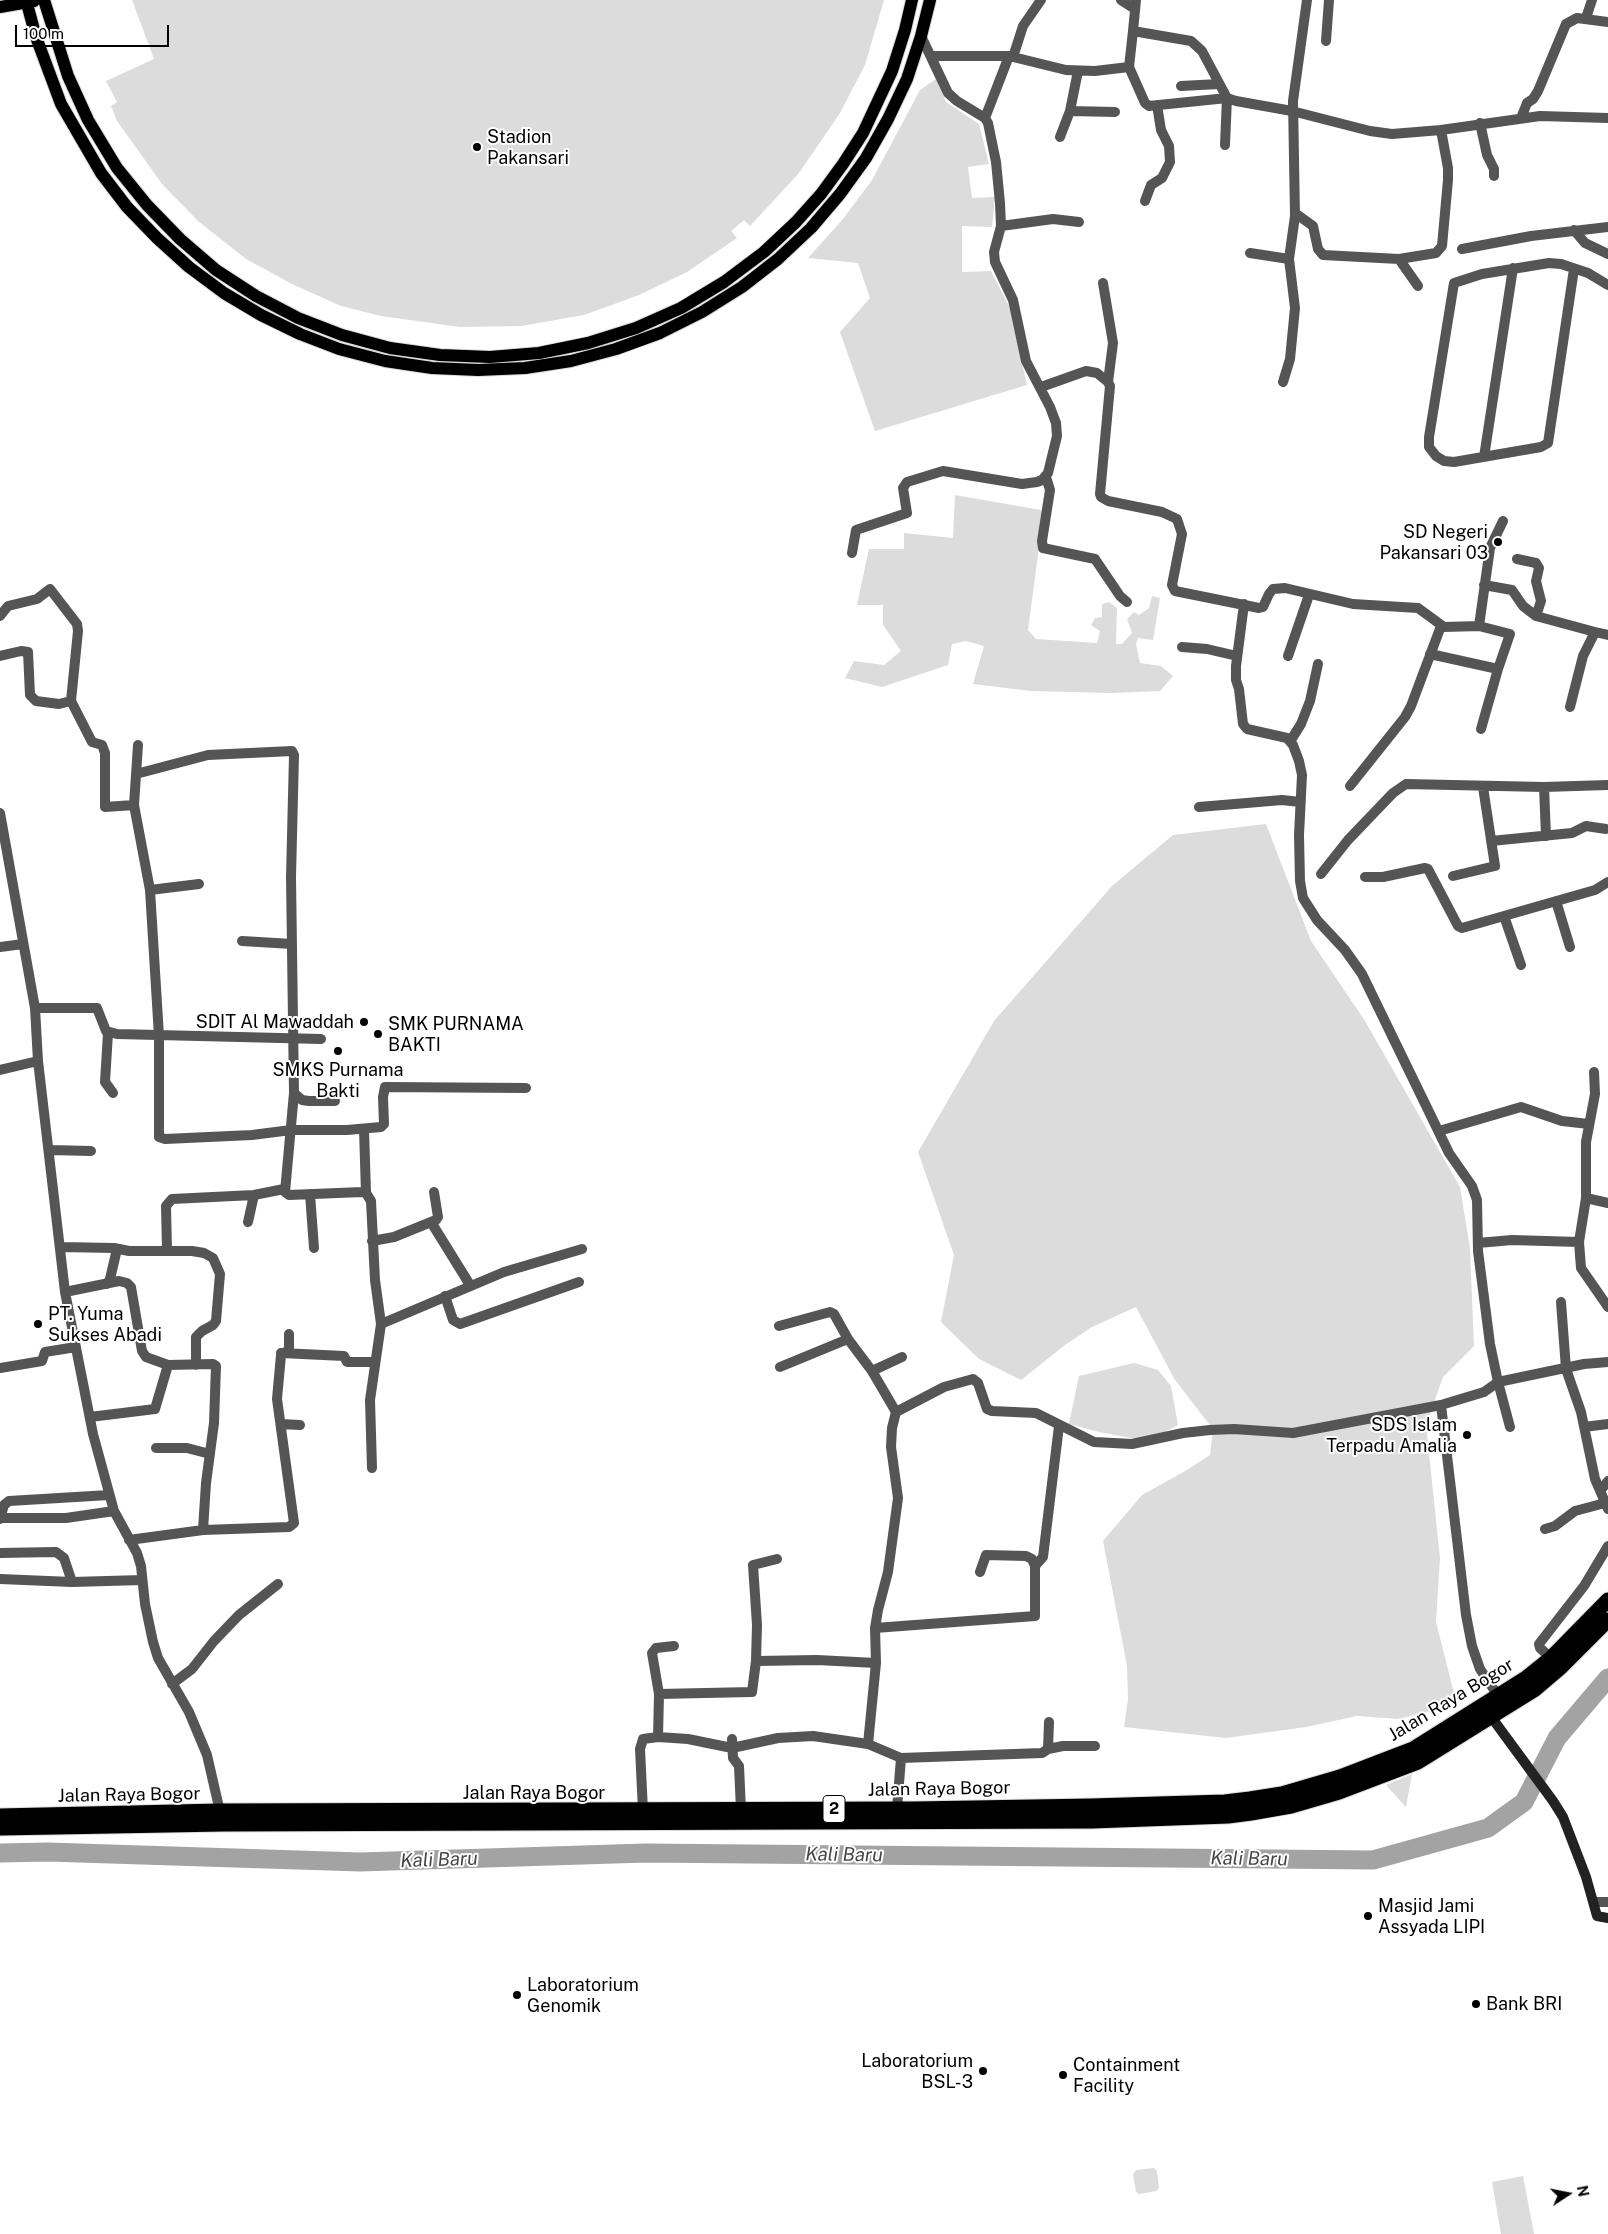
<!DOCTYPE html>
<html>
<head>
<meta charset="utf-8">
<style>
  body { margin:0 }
  #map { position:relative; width:1608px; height:2234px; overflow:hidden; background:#fff; font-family:"Public Sans",sans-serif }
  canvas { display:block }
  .north { position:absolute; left:1543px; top:2169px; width:50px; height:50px; -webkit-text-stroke:4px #fff; paint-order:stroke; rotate:79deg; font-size:14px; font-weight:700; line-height:20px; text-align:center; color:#000 }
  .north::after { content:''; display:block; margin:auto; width:18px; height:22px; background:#000; clip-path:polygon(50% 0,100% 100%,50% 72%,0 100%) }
  .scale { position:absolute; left:15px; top:25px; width:154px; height:22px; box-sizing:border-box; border:2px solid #000; border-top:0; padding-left:6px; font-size:15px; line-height:18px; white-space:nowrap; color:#000; -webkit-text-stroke:4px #fff; paint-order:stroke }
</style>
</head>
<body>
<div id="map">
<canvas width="1608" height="2234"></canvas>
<div class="north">N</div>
<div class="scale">100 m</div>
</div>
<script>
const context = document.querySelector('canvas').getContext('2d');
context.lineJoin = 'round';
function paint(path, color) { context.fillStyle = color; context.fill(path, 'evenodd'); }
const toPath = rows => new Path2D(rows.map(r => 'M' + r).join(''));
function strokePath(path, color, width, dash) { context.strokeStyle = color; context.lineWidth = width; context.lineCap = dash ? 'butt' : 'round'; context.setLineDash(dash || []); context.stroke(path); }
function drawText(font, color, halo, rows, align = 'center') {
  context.font = font + ' "Public Sans",sans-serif'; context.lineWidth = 4; context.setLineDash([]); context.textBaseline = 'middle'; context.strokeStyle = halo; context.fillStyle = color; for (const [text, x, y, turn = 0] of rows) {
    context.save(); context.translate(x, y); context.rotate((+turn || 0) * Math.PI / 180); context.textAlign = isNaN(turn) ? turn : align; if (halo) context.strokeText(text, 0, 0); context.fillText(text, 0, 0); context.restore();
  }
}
const green = toPath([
  [132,0,884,0,865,65,840,113,799,173,750,226,744,220,731,231,737,238,687,272,639,295,584,315,521,326,460,327,381,316,341,306,292,284,246,259,198,221,162,184,117,121,111,106,117,102,106,81,154,59],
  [936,79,946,102,979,124,989,164,968,167,972,198,995,197,992,227,962,226,962,272,991,271,1009,306,1027,385,875,431,840,332,870,298,858,263,808,258,843,219,872,180,920,90],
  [955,495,1041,510,1043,517,1028,630,1036,639,1097,643,1100,631,1091,625,1095,618,1102,617,1102,604,1109,602,1117,608,1116,644,1122,644,1132,633,1127,619,1134,612,1139,615,1149,608,1152,596,1160,598,1153,640,1138,638,1136,644,1140,663,1161,666,1173,676,1160,691,1112,693,1031,691,973,684,984,646,966,641,952,644,948,665,882,687,845,678,854,661,884,665,901,651,883,625,883,605,857,605,869,549,904,549,904,533,953,538],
  [1266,824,1311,941,1365,1021,1460,1187,1470,1248,1474,1346,1443,1377,1426,1425,1440,1558,1436,1622,1457,1705,1398,1719,1357,1716,1306,1727,1226,1738,1124,1727,1128,1699,1127,1666,1103,1541,1142,1495,1187,1470,1210,1455,1213,1429,1175,1380,1136,1307,1092,1327,1065,1345,1021,1380,979,1359,941,1322,954,1255,918,1152,994,1021,1112,886,1173,835],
  [1134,1363,1158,1370,1171,1386,1178,1425,1147,1441,1099,1432,1069,1424,1079,1376],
  [1412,1774,1406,1807,1386,1785],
  [1154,2168,1157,2171,1159,2188,1156,2191,1139,2194,1136,2192,1133,2174,1136,2170],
  [1523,2176,1534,2234,1501,2234,1492,2182]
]);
const river = toPath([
  [0,1853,48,1852,360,1862,646,1853,1373,1860,1488,1828,1524,1802,1557,1738,1608,1678]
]);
const street = toPath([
  [1121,0,1135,9],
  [1136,0,1133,31,1191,41,1202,51,1227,98,1236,101,1292,111,1370,131,1392,134,1441,130,1540,116,1608,118],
  [1586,18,1592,0],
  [1326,41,1329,0],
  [931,56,1009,56],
  [1013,57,1023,26,1041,0],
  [1129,67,1133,31],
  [1181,86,1219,84],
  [1070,111,1115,112],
  [985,118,1009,56,1066,70,1095,71,1129,67,1145,103,1149,106,1227,98,1225,145],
  [1521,118,1527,103,1533,99,1538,91,1566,24,1577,18,1608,22],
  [1480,123,1487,155,1494,169,1494,176],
  [1060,137,1070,111,1078,71],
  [1145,201,1151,185,1162,178,1170,162,1169,146,1161,130,1157,105],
  [1295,213,1313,226,1318,249,1323,255,1399,259,1436,253,1442,246,1448,180,1448,168,1441,130],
  [1001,226,1053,219,1079,222],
  [1574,230,1585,243,1608,254],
  [1462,249,1531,236,1608,227],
  [1250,253,1289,259],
  [1399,259,1418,286],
  [1574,269,1548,443,1541,447,1454,462,1444,461,1436,456,1429,447,1429,437,1454,283,1482,274,1549,263,1561,264,1588,273,1608,285],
  [1103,283,1113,343,1108,382],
  [1283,382,1290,359,1295,308,1289,259,1295,216,1293,101,1307,0],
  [1041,387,1086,371,1097,373,1108,382,1110,386,1100,494,1101,497,1108,501,1162,512,1177,519,1182,534,1172,585,1175,591,1259,608,1263,607,1269,594,1273,589,1285,588,1353,604,1418,608,1444,627,1479,626,1510,634,1498,669,1481,729],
  [1484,457,1513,268],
  [1046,477,1050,490,1042,541,1043,548,1095,559,1120,596,1127,602],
  [852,553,856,530,907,513,903,488,907,482,943,471,1022,484,1037,482,1042,480,1048,473,1057,436,1056,423,1050,407,1026,361,1013,300,995,262,994,252,1001,226,1000,203,996,162,988,123,985,118,957,101,948,93,921,36],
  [1517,559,1536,563,1539,568,1536,581,1541,601,1536,616],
  [1484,585,1512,590,1523,606,1536,616,1595,632],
  [1244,604,1236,666,1236,680,1239,689,1243,724,1247,729,1287,738,1293,745,1299,761,1302,775,1299,835,1300,881,1303,898,1317,920,1345,950,1362,974,1449,1153,1472,1186,1477,1200,1478,1251,1490,1344,1498,1382,1484,1392,1441,1405,1466,1615,1472,1646,1480,1669,1499,1697],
  [0,616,8,606,37,599,50,589,77,624,78,631,71,701],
  [1479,626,1490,548,1503,521],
  [1182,647,1207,649,1237,656],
  [1430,654,1498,669],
  [0,656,21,651,28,652,30,695,36,701,59,704,71,701,92,742,102,745,105,753,105,807,134,805],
  [1288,656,1309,595],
  [1570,707,1583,656,1595,632,1608,635],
  [1291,740,1301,724,1310,701,1318,664],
  [138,745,134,805,150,890,159,1036,159,1137,165,1139,252,1135,291,1130,347,1130,381,1127,384,1124,383,1097,385,1087,526,1088],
  [136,774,208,755,292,751,294,755,291,877,294,1093,285,1192,289,1195,362,1192,366,1193,371,1201,375,1280,381,1324,370,1400,372,1468],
  [1350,786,1405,717,1411,706,1441,626],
  [1544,787,1546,836],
  [1199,807,1282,800,1300,802],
  [0,813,35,1008,38,1061,65,1292,93,1434,114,1511,137,1553,141,1566,145,1604,153,1642,158,1658,189,1712,207,1755,221,1816],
  [1491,841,1572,833,1586,826,1606,829],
  [1321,874,1348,840,1393,793,1406,784,1544,787,1608,785],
  [1453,876,1495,866,1483,787],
  [1365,877,1383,877,1425,868,1428,869,1458,926,1462,928,1595,890,1608,882],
  [150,890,199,884],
  [1556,901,1570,947],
  [1504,916,1521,965],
  [242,941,292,944],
  [0,947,23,944],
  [35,1008,97,1008,106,1031,117,1034,321,1039],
  [108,1033,105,1082,113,1093],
  [0,1070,38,1061],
  [294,1093,302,1100,309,1101,335,1101],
  [364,1129,366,1193],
  [1439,1131,1521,1107,1562,1121,1589,1124],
  [50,1150,91,1151],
  [310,1194,314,1248],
  [1586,1198,1586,1142,1595,1094,1594,1072],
  [1608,1203,1586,1198,1579,1242,1581,1268,1608,1307],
  [248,1222,254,1195],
  [431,1222,470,1285],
  [372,1241,394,1237,436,1220,438,1217,434,1192],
  [1478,1243,1512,1240,1579,1242],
  [61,1247,114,1248,129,1251,192,1251,204,1253,213,1258,220,1274,216,1321,213,1325,202,1331,196,1337,196,1365],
  [167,1250,166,1206,172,1199,254,1195,284,1189],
  [107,1284,110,1279,117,1249],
  [65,1292,119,1281,127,1283,131,1287,142,1351,146,1357,168,1365,213,1364,216,1366,214,1423,206,1483,203,1530,129,1540],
  [445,1296,453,1320,460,1324,579,1282],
  [1561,1302,1566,1369,1581,1412,1595,1479,1608,1509],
  [381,1324,504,1272,582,1249],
  [779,1326,830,1312,834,1314,848,1339,872,1371,896,1412],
  [281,1353,344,1356,347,1362,375,1362],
  [780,1367,848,1339],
  [0,1368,42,1361,45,1352,76,1347],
  [872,1371,902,1357],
  [90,1417,155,1409,168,1365],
  [281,1424,300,1425],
  [1510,1427,1498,1382,1584,1364,1608,1362],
  [1584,1427,1608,1424],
  [156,1448,187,1448,210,1454],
  [1600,1491,1608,1481],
  [0,1518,66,1518,114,1511],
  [0,1519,4,1505,9,1501,109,1495],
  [1545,1529,1555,1526,1575,1511,1605,1503],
  [203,1530,289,1527,294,1523,277,1399,281,1355,289,1350,289,1334],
  [0,1553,56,1552,64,1558,72,1582],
  [1035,1566,1043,1557,1059,1426],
  [0,1579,72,1582,142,1580],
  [875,1628,1035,1616,1035,1566,1032,1559,1026,1556,986,1555,980,1572],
  [1551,1658,1540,1648,1539,1644,1584,1586,1608,1546],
  [756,1661,817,1660,876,1663],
  [172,1684,192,1669,214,1641,239,1615,278,1584],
  [659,1694,752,1692,756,1661,757,1625,753,1565,777,1559],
  [658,1737,659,1694,652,1653,656,1648,674,1646],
  [732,1739,733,1758,739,1766,741,1810],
  [1048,1749,1049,1722],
  [901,1758,1042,1753,1048,1749,1063,1746,1095,1746],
  [897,1809,901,1758,868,1744,876,1663,875,1628,878,1610,888,1572,898,1498,891,1447,892,1428,896,1412,944,1387,973,1379,978,1383,987,1409,992,1411,1036,1413,1094,1442,1132,1444,1183,1433,1210,1430,1234,1429,1293,1433,1441,1405],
  [643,1811,640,1749,643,1739,658,1737,688,1739,732,1748,778,1738,813,1736,868,1744],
  [1594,1902,1608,1902]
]);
const secondary = toPath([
  [1492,1718,1553,1801,1563,1817,1586,1877,1597,1916,1608,1918]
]);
const primary = toPath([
  [26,0,36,37,61,104,101,173,127,207,157,238,189,267,224,293,261,315,300,334,339,349,385,361,432,368,478,370,525,368,571,361,616,349,660,333,702,312,742,287,778,259,811,228,840,194,866,158,888,119,907,79,921,36,930,0],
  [44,0,68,76,88,120,117,168,147,205,180,239,216,270,256,296,298,318,342,335,390,348,440,355,490,357,539,353,588,343,636,328,681,308,724,282,764,252,796,222,821,194,843,164,863,133,892,71,905,30,912,0],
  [0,7,34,1]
]);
const highway = toPath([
  [0,1816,220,1811,915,1809,1092,1806,1225,1802,1250,1799,1282,1794,1340,1777,1413,1749,1526,1678,1551,1658,1608,1600],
  [0,1828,223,1824,1092,1821,1228,1816,1251,1813,1291,1806,1339,1792,1418,1762,1534,1690,1561,1667,1608,1620]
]);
const markers = [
  [477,147,5,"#000"],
  [1498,542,5,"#000"],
  [364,1022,5,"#000"],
  [378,1034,5,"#000"],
  [338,1051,5,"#000"],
  [38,1324,5,"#000"],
  [1467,1435,5,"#000"],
  [1368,1916,5,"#000"],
  [517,1995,5,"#000"],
  [1476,2004,5,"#000"],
  [983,2071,5,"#000"],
  [1063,2075,5,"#000"]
];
const shields = [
  [834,1809,22]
];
const shieldNames = [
  ["2",834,1809]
];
const poiNames = [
  ["Stadion",487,137],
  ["Pakansari",487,158],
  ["SD Negeri",1488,532,"right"],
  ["Pakansari 03",1488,553,"right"],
  ["SDIT Al Mawaddah",354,1022,"right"],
  ["SMK PURNAMA",388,1024],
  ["BAKTI",388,1045],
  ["SMKS Purnama",338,1070,"center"],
  ["Bakti",338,1091,"center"],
  ["PT. Yuma",48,1314],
  ["Sukses Abadi",48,1335],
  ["SDS Islam",1457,1425,"right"],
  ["Terpadu Amalia",1457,1446,"right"],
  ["Masjid Jami",1378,1906],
  ["Assyada LIPI",1378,1927],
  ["Laboratorium",527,1985],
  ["Genomik",527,2006],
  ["Bank BRI",1486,2004],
  ["Laboratorium",973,2061,"right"],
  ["BSL-3",973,2082,"right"],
  ["Containment",1073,2065],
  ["Facility",1073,2086]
];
const streetNames = [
  ["Jalan Raya Bogor",1451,1700,-31],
  ["Jalan Raya Bogor",939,1789,-1],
  ["Jalan Raya Bogor",534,1793],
  ["Jalan Raya Bogor",129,1795,-1]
];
const waterNames = [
  ["Kali Baru",844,1855,1],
  ["Kali Baru",1249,1859,1],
  ["Kali Baru",439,1860,-2]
];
paint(green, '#dcdcdc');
strokePath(river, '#a3a3a3', 19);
strokePath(primary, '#dbdbdb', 14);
strokePath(highway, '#dbdbdb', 17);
strokePath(street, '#555', 10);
strokePath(secondary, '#222', 10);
strokePath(primary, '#000', 12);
strokePath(highway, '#000', 15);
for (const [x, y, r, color] of markers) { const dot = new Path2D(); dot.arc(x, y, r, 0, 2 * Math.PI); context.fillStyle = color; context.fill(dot); strokePath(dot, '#fff', 2); }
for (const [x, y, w] of shields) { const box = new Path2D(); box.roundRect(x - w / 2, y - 13.5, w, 27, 4); context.fillStyle = '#fff'; context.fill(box); strokePath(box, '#000', 1); }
drawText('bold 16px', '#000', null, shieldNames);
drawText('18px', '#000', '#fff', poiNames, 'left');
drawText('18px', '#000', '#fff', streetNames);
drawText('italic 19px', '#444', '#fff', waterNames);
</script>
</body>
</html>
